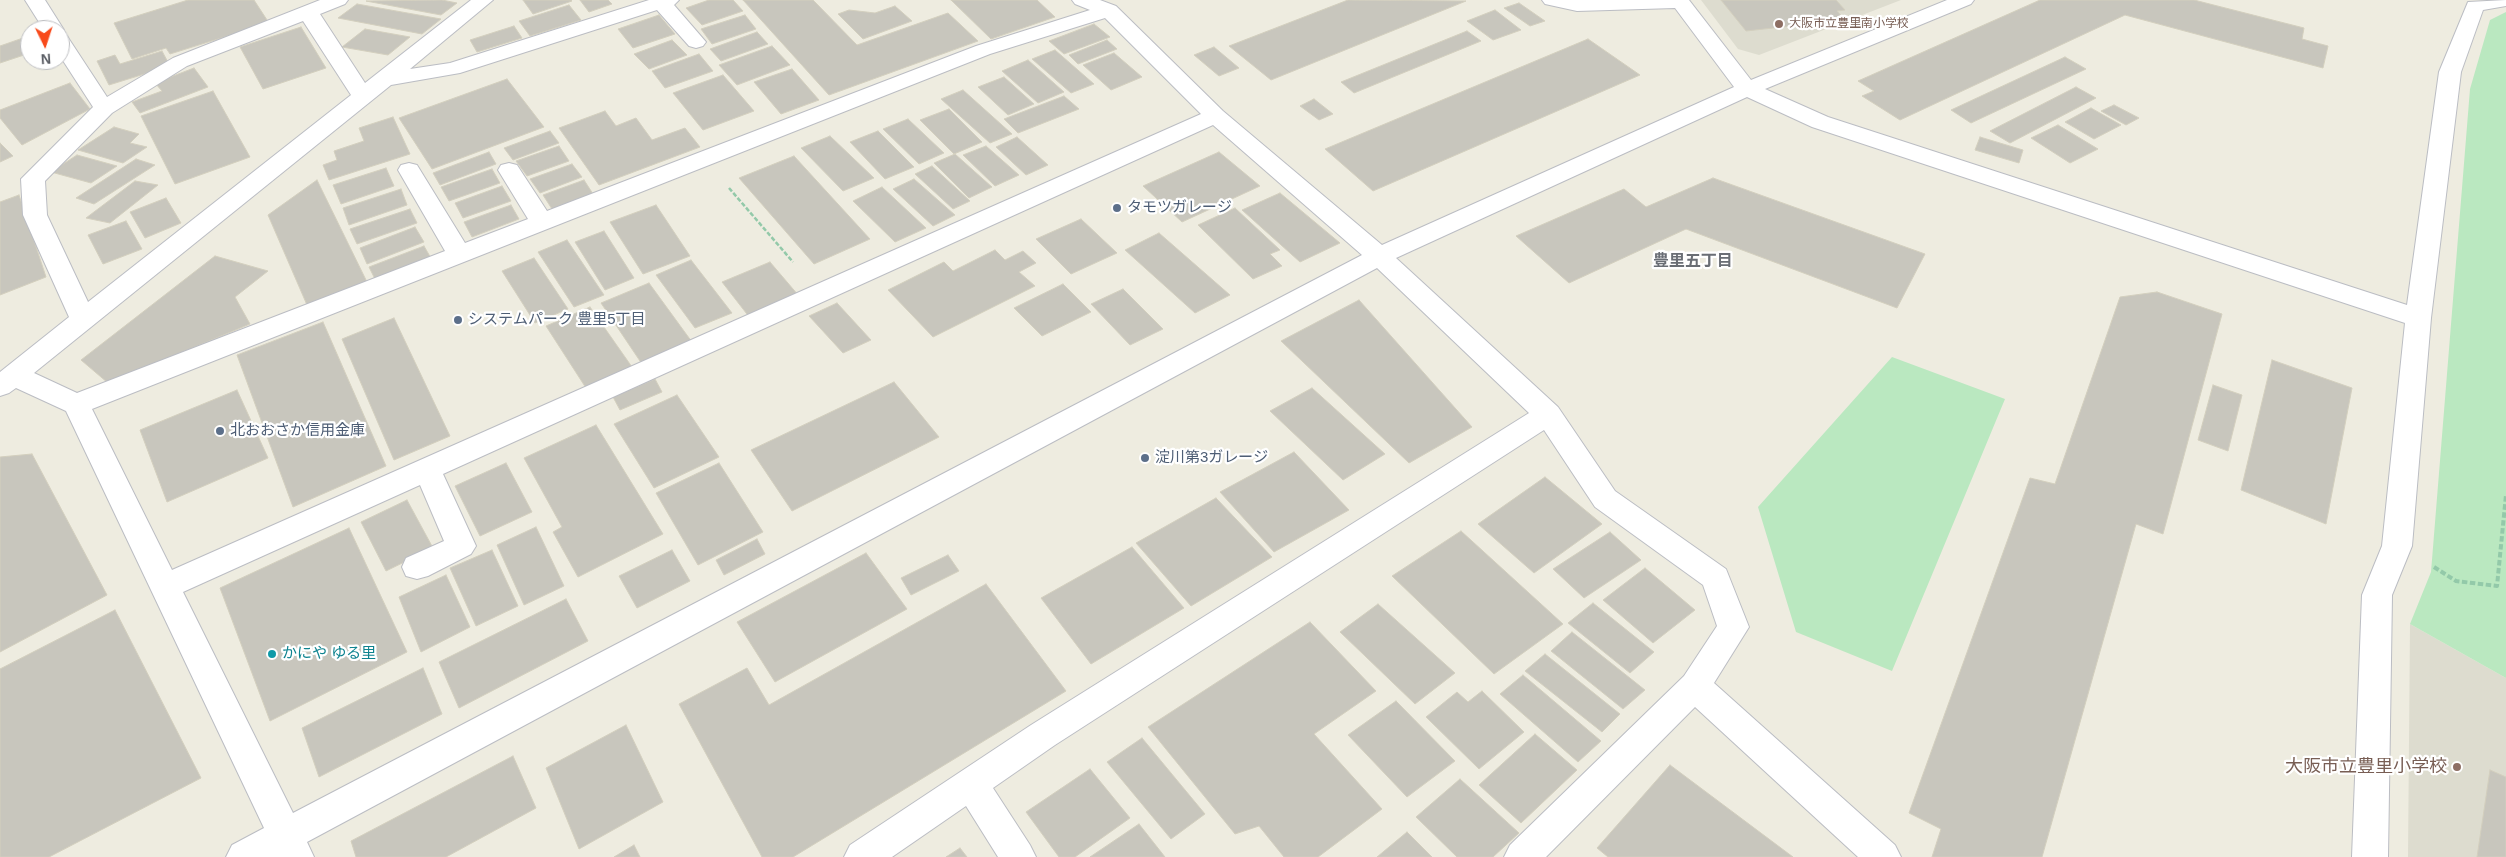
<!DOCTYPE html>
<html>
<head>
<meta charset="utf-8">
<style>
  body { margin:0 }
  #map { position:relative; width:2506px; height:857px; overflow:hidden; background:#eeece0; font-family:Arial,sans-serif }
  canvas { display:block }
  .north { position:absolute; left:20px; top:20px; width:50px; height:50px; box-sizing:border-box; background:#fff; border:1px solid #bdbec1; border-radius:50%; rotate:176deg; font-size:14px; font-weight:700; line-height:20px; text-align:center; color:#595c63 }
  .north::after { content:''; display:block; margin:auto; width:18px; height:22px; background:#f84a1b; clip-path:polygon(50% 0,100% 100%,50% 72%,0 100%) }
</style>
</head>
<body>
<div id="map">
<canvas width="2506" height="857"></canvas>
<div class="north">N</div>
</div>
<script>
const context = document.querySelector('canvas').getContext('2d');
context.lineJoin = 'round';
function paint(path, color) { context.fillStyle = color; context.fill(path, 'evenodd'); }
const toPath = rows => new Path2D(rows.map(r => 'M' + r).join(''));
function strokePath(path, color, width, dash) { context.strokeStyle = color; context.lineWidth = width; context.lineCap = dash ? 'butt' : 'round'; context.setLineDash(dash || []); context.stroke(path); }
function drawText(font, color, halo, rows, align = 'center') {
  context.font = font + ' Arial,"Noto Sans JP",sans-serif'; context.lineWidth = 4.5; context.setLineDash([]); context.textBaseline = 'middle'; context.strokeStyle = halo; context.fillStyle = color; for (const [text, x, y, turn = 0] of rows) {
    context.save(); context.translate(x, y); context.rotate((+turn || 0) * Math.PI / 180); context.textAlign = isNaN(turn) ? turn : align; if (halo) context.strokeText(text, 0, 0); context.fillText(text, 0, 0); context.restore();
  }
}
const education = toPath([
  [1701,0,1901,0,1759,55,1738,49],
  [2410,624,2506,678,2506,857,2408,857]
]);
const green = toPath([
  [2506,12,2506,678,2410,624,2431,572,2470,89,2490,20],
  [1892,357,2005,399,1892,671,1796,632,1758,507]
]);
const building = toPath([
  [188,0,254,0,269,23,170,54,166,48,132,59,114,23,188,0],
  [442,0,457,3,441,15,366,1,442,0],
  [523,0,571,0,572,1,533,14,523,0],
  [580,0,608,0,612,4,589,12,580,0],
  [709,0,733,0,743,11,702,25,686,8,709,0],
  [743,0,813,0,857,45,948,13,978,41,829,95,743,0],
  [951,0,1037,0,1055,17,991,39,951,0],
  [1348,0,1466,1,1271,80,1229,46,1348,0],
  [1721,0,1836,0,1845,10,1837,11,1845,20,1746,31,1721,0],
  [2040,0,2194,0,2304,28,2302,39,2328,46,2323,68,2125,15,1900,120,1862,96,1874,91,1858,81,2040,0],
  [1519,3,1545,21,1530,26,1504,8,1519,3],
  [357,4,441,19,422,34,338,18,357,4],
  [569,5,581,20,530,36,519,21,569,5],
  [895,6,912,21,863,39,838,14,849,10,875,13,895,6],
  [1495,10,1521,30,1493,40,1467,21,1495,10],
  [659,15,675,34,633,48,618,29,659,15],
  [745,15,756,29,712,44,701,29,745,15],
  [1094,24,1110,37,1064,54,1049,41,1094,24],
  [514,26,522,38,477,52,470,40,514,26],
  [301,27,326,68,263,89,240,47,301,27],
  [365,29,410,37,388,55,342,47,365,29],
  [1467,31,1481,41,1354,93,1341,82,1467,31],
  [757,32,768,44,721,61,710,49,757,32],
  [23,38,30,53,0,63,0,46,23,38],
  [1588,39,1640,75,1373,191,1325,149,1588,39],
  [672,40,687,55,649,69,634,54,672,40],
  [1107,40,1117,49,1078,64,1069,55,1107,40],
  [772,46,790,65,737,85,719,65,772,46],
  [1214,47,1239,68,1219,76,1194,55,1214,47],
  [1055,50,1094,84,1071,93,1032,59,1055,50],
  [162,51,170,66,109,85,97,61,115,55,120,64,162,51],
  [1114,53,1142,77,1111,90,1083,65,1114,53],
  [699,54,713,71,665,88,652,71,699,54],
  [2065,57,2086,69,1971,123,1951,110,2065,57],
  [1028,60,1064,92,1038,103,1002,71,1028,60],
  [194,68,208,87,140,113,132,102,162,91,155,83,194,68],
  [792,69,819,100,781,114,754,82,792,69],
  [723,75,754,111,703,130,673,93,723,75],
  [1004,77,1034,104,1008,115,978,87,1004,77],
  [507,79,544,127,432,169,399,118,507,79],
  [70,83,90,109,22,145,0,118,0,110,70,83],
  [2076,87,2096,98,2010,143,1990,131,2076,87],
  [963,90,1012,134,990,143,941,99,963,90],
  [213,91,250,157,175,184,141,116,213,91],
  [1064,96,1079,109,1018,133,1004,119,1064,96],
  [1314,99,1333,114,1319,120,1300,106,1314,99],
  [2114,105,2139,118,2126,125,2101,111,2114,105],
  [2091,108,2121,125,2094,139,2065,122,2091,108],
  [949,109,982,142,954,154,920,120,949,109],
  [605,111,616,126,636,118,652,140,685,128,700,147,599,185,559,128,605,111],
  [393,117,410,154,329,180,323,165,337,160,334,151,364,141,359,128,393,117],
  [908,119,944,153,919,164,883,129,908,119],
  [2058,125,2098,149,2070,163,2031,138,2058,125],
  [114,127,139,134,130,143,147,147,123,163,78,150,114,127],
  [550,131,559,143,513,160,504,148,550,131],
  [878,131,914,167,885,179,850,142,878,131],
  [830,136,874,178,843,191,801,148,830,136],
  [1017,137,1048,165,1026,175,996,147,1017,137],
  [1980,137,2023,150,2019,163,1975,150,1980,137],
  [0,143,13,156,0,162,0,143],
  [559,146,569,161,527,176,516,161,559,146],
  [986,146,1019,175,995,186,963,155,986,146],
  [489,152,496,164,440,185,433,173,489,152],
  [1219,152,1260,186,1182,222,1143,186,1219,152],
  [955,154,992,187,969,198,934,163,955,154],
  [77,155,117,166,91,183,51,172,77,155],
  [794,156,870,239,814,264,739,178,794,156],
  [136,159,155,165,94,204,76,198,136,159],
  [572,164,582,177,540,193,530,179,572,164],
  [932,166,970,201,953,209,915,174,932,166],
  [386,168,394,186,341,204,333,185,386,168],
  [492,169,500,183,449,201,441,187,492,169],
  [1713,178,1925,254,1897,308,1686,229,1569,283,1516,236,1624,189,1646,207,1713,178],
  [914,179,955,215,933,226,893,189,914,179],
  [317,180,367,282,307,305,268,215,317,180],
  [584,180,593,194,552,209,543,195,584,180],
  [135,181,158,185,110,223,86,218,135,181],
  [502,186,511,201,463,218,455,203,502,186],
  [882,187,926,228,895,242,853,201,882,187],
  [401,189,407,205,349,225,343,208,401,189],
  [1280,193,1340,243,1300,262,1242,210,1280,193],
  [19,195,46,277,0,295,0,202,19,195],
  [166,198,181,223,145,238,130,212,166,198],
  [511,205,519,219,472,237,464,222,511,205],
  [656,205,690,256,643,274,610,222,656,205],
  [1235,208,1280,250,1270,254,1282,266,1253,279,1198,225,1235,208],
  [410,209,417,223,357,244,350,229,410,209],
  [1081,219,1117,253,1071,274,1036,239,1081,219],
  [126,221,142,249,103,264,88,235,126,221],
  [415,227,424,242,367,264,360,248,415,227],
  [604,231,634,278,605,290,575,242,604,231],
  [1159,233,1230,295,1195,313,1125,250,1159,233],
  [567,240,604,295,574,307,538,252,567,240],
  [424,246,432,260,376,281,369,267,424,246],
  [995,250,1005,260,1023,251,1036,263,1019,272,1035,286,933,337,888,290,944,262,953,271,995,250],
  [215,256,268,271,235,297,250,324,108,383,81,360,215,256],
  [534,258,568,309,535,323,502,271,534,258],
  [691,260,732,313,695,328,656,275,691,260],
  [770,262,799,296,750,318,722,282,770,262],
  [649,283,692,342,642,364,601,303,649,283],
  [1063,284,1091,312,1042,336,1014,308,1063,284],
  [1123,289,1163,329,1130,345,1091,304,1123,289],
  [2157,292,2222,314,2163,534,2136,524,2042,857,1932,857,1941,829,1909,813,2030,478,2055,484,2120,297,2157,292],
  [1359,300,1472,427,1409,463,1281,341,1359,300],
  [837,303,871,340,843,353,809,316,837,303],
  [590,307,632,367,586,388,546,326,590,307],
  [394,318,450,436,394,460,342,339,394,318],
  [323,322,386,466,293,507,237,355,323,322],
  [2272,360,2352,388,2326,524,2241,490,2272,360],
  [655,379,662,392,620,410,613,397,655,379],
  [894,382,939,437,792,511,751,450,894,382],
  [2213,385,2242,395,2228,451,2198,440,2213,385],
  [1312,388,1385,454,1343,480,1270,411,1312,388],
  [237,390,268,458,167,502,140,430,237,390],
  [677,395,719,457,654,488,614,424,677,395],
  [596,425,663,534,578,577,553,532,562,527,524,458,596,425],
  [1294,452,1349,510,1274,552,1220,492,1294,452],
  [32,454,107,595,0,652,0,457,32,454],
  [506,463,532,512,480,536,455,486,506,463],
  [719,463,763,532,698,565,656,493,719,463],
  [1545,477,1602,524,1534,573,1478,524,1545,477],
  [1216,498,1272,557,1191,606,1136,543,1216,498],
  [407,500,433,548,386,571,361,522,407,500],
  [536,527,564,586,524,605,497,545,536,527],
  [349,528,407,652,270,721,220,588,349,528],
  [1461,531,1563,624,1494,674,1392,576,1461,531],
  [1610,532,1641,560,1584,598,1553,569,1610,532],
  [757,539,765,554,724,575,716,560,757,539],
  [1132,547,1184,608,1091,664,1041,598,1132,547],
  [492,550,518,606,476,626,450,568,492,550],
  [672,550,690,581,637,608,619,576,672,550],
  [866,553,907,609,775,682,737,622,866,553],
  [948,555,959,571,911,595,901,578,948,555],
  [1645,568,1695,610,1653,643,1603,600,1645,568],
  [446,575,470,627,421,652,399,597,446,575],
  [986,584,1066,691,793,857,762,857,679,704,747,668,769,705,986,584],
  [566,599,588,641,459,708,439,662,566,599],
  [1593,603,1654,652,1630,673,1568,623,1593,603],
  [1378,604,1455,673,1415,704,1340,632,1378,604],
  [115,610,201,778,49,857,0,857,0,669,115,610],
  [1310,622,1376,691,1314,734,1382,809,1318,857,1284,857,1259,826,1235,834,1148,727,1310,622],
  [1572,632,1645,690,1623,709,1551,651,1572,632],
  [1545,654,1620,714,1602,732,1525,671,1545,654],
  [423,668,442,714,319,777,302,728,423,668],
  [1523,675,1601,741,1578,762,1500,694,1523,675],
  [1482,691,1524,732,1479,769,1426,717,1457,692,1468,702,1482,691],
  [1396,701,1455,761,1407,797,1348,735,1396,701],
  [626,725,663,802,579,849,546,768,626,725],
  [1535,734,1577,770,1521,823,1479,785,1535,734],
  [1142,738,1205,814,1171,839,1107,762,1142,738],
  [513,756,536,808,446,857,356,857,351,841,513,756],
  [1670,765,1793,857,1608,857,1597,848,1670,765],
  [1090,769,1130,818,1075,857,1059,857,1026,812,1090,769],
  [2490,770,2506,777,2506,857,2477,857,2490,770],
  [1460,779,1519,833,1493,857,1457,857,1416,817,1460,779],
  [1139,824,1165,857,1090,857,1139,824],
  [1407,832,1432,857,1377,857,1407,832],
  [634,845,640,857,614,857,634,845],
  [960,848,967,857,946,857,960,848]
]);
const pathFar1 = toPath([
  [729,188,793,262]
]);
const path = toPath([
  [2434,567,2456,581,2497,586,2506,495]
]);
const minor = toPath([
  [25,0,45,0,64,30,61,34,67,36,107,97,173,58,320,0,348,0,345,4,320,14,365,83,471,0,493,0,410,69,450,63,649,0,679,0,674,5,706,42,703,46,696,48,689,46,657,10,460,73,391,85,34,373,77,393,445,251,398,170,401,165,409,163,417,165,465,243,528,219,498,170,501,165,509,163,517,165,547,211,976,46,1090,10,1075,4,1072,0,1100,0,1116,6,1223,111,1382,245,1734,87,1675,8,1577,11,1545,4,1542,0,1689,0,1751,80,1947,0,1974,0,1971,4,1765,89,1828,117,2407,305,2439,72,2468,2,2506,0,2506,6,2483,10,2461,72,2431,318,2412,546,2392,595,2388,857,2352,857,2362,595,2382,546,2405,323,1812,127,1747,97,1396,258,1558,407,1615,491,1726,569,1749,627,1714,683,1895,845,1901,857,1858,857,1695,707,1546,857,1504,857,1510,845,1684,676,1717,626,1703,585,1595,507,1544,430,1055,745,993,788,1030,845,1036,857,998,857,966,806,892,857,844,857,850,845,1031,725,1529,413,1377,268,307,842,314,857,226,857,232,845,264,828,66,411,16,388,9,393,0,396,0,372,69,317,23,215,21,179,93,107,60,56,60,30,44,30,25,0],
  [1105,18,1201,114,172,570,92,409,990,54,1105,18],
  [303,21,351,95,88,302,47,215,45,181,112,113,187,66,303,21],
  [1213,125,1362,255,293,813,183,592,420,485,444,541,406,558,402,567,406,576,417,579,428,576,471,554,476,546,443,474,1213,125]
]);
const markers = [
  [1779,24,5,"#8d6e63"],
  [1117,208,5,"#5c6f8a"],
  [458,320,5,"#5c6f8a"],
  [220,431,5,"#5c6f8a"],
  [1145,458,5,"#5c6f8a"],
  [272,654,5,"#0f9aa8"],
  [2457,767,5,"#8d6e63"]
];
const farEducationnames = [
  ["大阪市立豊里南小学校",1789,24]
];
const serviceNames = [
  ["タモツガレージ",1127,208],
  ["システムパーク 豊里5丁目",468,320],
  ["北おおさか信用金庫",230,431],
  ["淀川第3ガレージ",1155,458]
];
const cultureNames = [
  ["かにや ゆる里",282,654]
];
const neighbourhoodNames = [
  ["豊里五丁目",1693,262]
];
const nearEducationnames = [
  ["大阪市立豊里小学校",2447,767]
];
paint(education, '#dddccf');
paint(green, '#bae8c0');
paint(building, '#c8c6bd');
strokePath(building, '#d3cfbe', 1);
strokePath(minor, '#bbbdc3', 2);
strokePath(pathFar1, '#93c9a9', 2.5, [4.5, 2]);
strokePath(path, '#93c9a9', 4, [5.5, 2.5]);
paint(minor, '#fff');
for (const [x, y, r, color] of markers) { const dot = new Path2D(); dot.arc(x, y, r, 0, 2 * Math.PI); context.fillStyle = color; context.fill(dot); strokePath(dot, '#fff', 2); }
drawText('12px', '#785e54', '#fff', farEducationnames, 'left');
drawText('15px', '#4e5e75', '#fff', serviceNames, 'left');
drawText('15px', '#0d838f', '#fff', cultureNames, 'left');
drawText('bold 16px', '#6a6e75', '#fff', neighbourhoodNames);
drawText('18px', '#785e54', '#fff', nearEducationnames, 'right');
</script>
</body>
</html>
